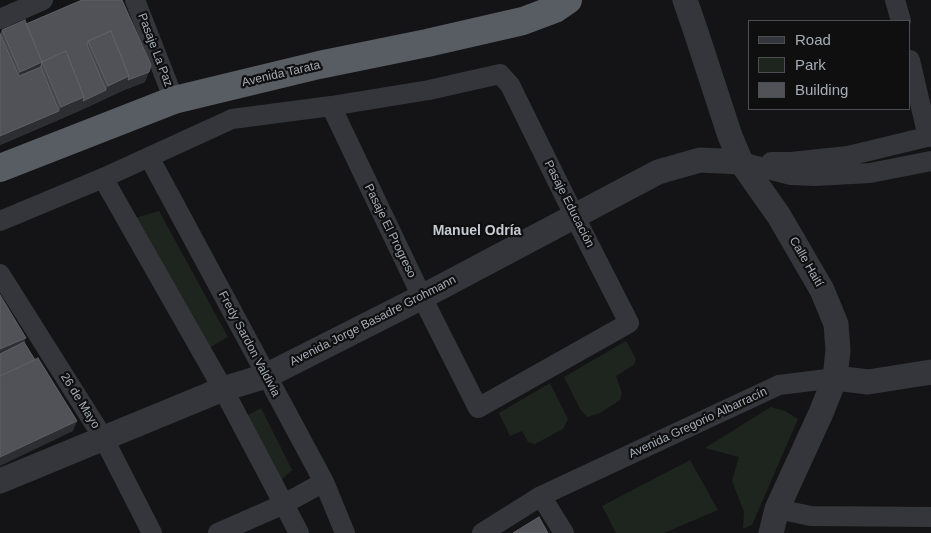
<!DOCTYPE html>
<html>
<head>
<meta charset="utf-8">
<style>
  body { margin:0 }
  #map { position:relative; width:931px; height:533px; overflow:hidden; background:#141416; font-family:Helvetica,sans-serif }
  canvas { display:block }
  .legend { position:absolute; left:748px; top:20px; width:162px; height:90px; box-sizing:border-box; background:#0f0f10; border:1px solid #4b4e52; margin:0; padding:6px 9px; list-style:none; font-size:15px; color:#a5adb6 }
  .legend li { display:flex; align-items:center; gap:10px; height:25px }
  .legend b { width:25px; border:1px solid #4b4e52 }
</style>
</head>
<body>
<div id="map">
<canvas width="931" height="533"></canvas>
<ul class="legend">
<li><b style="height:6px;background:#35363b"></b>Road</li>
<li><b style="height:14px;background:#1e251e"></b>Park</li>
<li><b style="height:14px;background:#505257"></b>Building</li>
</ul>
</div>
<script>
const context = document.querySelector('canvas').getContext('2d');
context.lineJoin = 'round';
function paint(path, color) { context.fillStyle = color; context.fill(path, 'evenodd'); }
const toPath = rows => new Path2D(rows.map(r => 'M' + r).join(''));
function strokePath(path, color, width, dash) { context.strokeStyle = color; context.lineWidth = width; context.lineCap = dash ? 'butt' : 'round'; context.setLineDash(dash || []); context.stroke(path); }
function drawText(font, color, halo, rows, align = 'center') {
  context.font = font + ' Helvetica,sans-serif'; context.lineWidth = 4.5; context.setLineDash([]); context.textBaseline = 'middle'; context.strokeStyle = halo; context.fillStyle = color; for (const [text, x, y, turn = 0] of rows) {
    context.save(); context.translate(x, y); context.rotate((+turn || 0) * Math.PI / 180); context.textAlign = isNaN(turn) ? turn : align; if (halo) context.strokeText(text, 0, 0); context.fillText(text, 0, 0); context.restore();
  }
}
const green = toPath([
  [159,211,228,337,209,348,135,218],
  [626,341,636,359,634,365,616,376,622,393,620,400,600,413,587,417,580,409,564,377],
  [550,383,568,419,563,429,535,444,528,442,522,431,510,436,499,413],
  [771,407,785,411,798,419,752,525,743,529,744,512,732,481,739,457,705,448],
  [261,408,292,470,280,481,245,417],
  [690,460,718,510,664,533,616,533,602,506]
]);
const minor = toPath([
  [135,0,174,100],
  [895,0,901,21],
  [0,19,43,0],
  [910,60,928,137],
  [149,157,324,482,345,533],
  [741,162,791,175,815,176,870,173,931,161],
  [771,162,791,162,848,156,931,136],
  [103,178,223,389,299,533],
  [0,221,103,178,232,119,331,106,429,90,500,74,510,85,575,217,629,323,478,408,422,297,331,106],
  [0,274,104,439,152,533],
  [541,496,564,533],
  [777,509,811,516,931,517],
  [218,533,284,504,324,482],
  [482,533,541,496,779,385,835,378]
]);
const tertiary = toPath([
  [685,0,696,32,730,136,741,162,779,216,822,290,836,324,838,350,835,378,821,413,777,509,771,533],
  [835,378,868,382,931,372],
  [0,481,223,389,266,376,422,297,658,172,700,160,741,162]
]);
const trunk = toPath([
  [0,168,174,100,319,65,427,43,523,21,555,9,568,0]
]);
const wall = toPath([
  [82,0,145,82,124,90,79,111,0,145,0,34,2,30,26,24]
]);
const shadedWall = toPath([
  [42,62,37,77,15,87,20,72],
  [149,72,145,82,124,90,79,111,0,145,0,136,59,111,61,107,84,97,106,90,108,86,129,76],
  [26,338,22,348,0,358,0,349],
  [77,421,73,431,0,466,0,457]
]);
const building = toPath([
  [82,0,122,0,151,65,149,72,128,80,129,76,111,31,88,41,87,45,106,90,83,101,84,97,66,51,42,62,41,67,42,62,26,24,82,0],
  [25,20,42,62,20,72,2,30,25,20],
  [111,31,129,76,108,86,88,41,111,31],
  [0,34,19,76,41,67,59,111,0,136,0,34],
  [66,51,84,97,61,107,42,62,66,51],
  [0,295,26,338,0,349,0,295],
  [24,342,35,360,0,376,0,354,24,342],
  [38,358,77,421,0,457,0,376,38,358],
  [539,517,548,533,513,533,539,517]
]);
const streetNames = [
  ["Pasaje La Paz",155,50,69],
  ["Avenida Tarata",281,74,-13],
  ["Pasaje Educación",569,204,63],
  ["Pasaje El Progreso",390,231,64],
  ["Calle Haití",806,262,60],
  ["Avenida Jorge Basadre Grohmann",373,321,-27],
  ["Fredy Sardon Valdivia",249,344,62],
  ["26 de Mayo",80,401,58],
  ["Avenida Gregorio Albarracín",698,423,-25]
];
const neighbourhoodNames = [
  ["Manuel Odría",477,231]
];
paint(green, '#1e251e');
strokePath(minor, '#35363b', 20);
strokePath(tertiary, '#35363b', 25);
strokePath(trunk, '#585c63', 28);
paint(wall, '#45474b');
paint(shadedWall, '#2d2e31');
paint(building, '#505257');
strokePath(building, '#5d6066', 1);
drawText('12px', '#a5adb6', '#0f0f10', streetNames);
drawText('bold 14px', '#c6cbd2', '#0f0f10', neighbourhoodNames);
</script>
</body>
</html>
